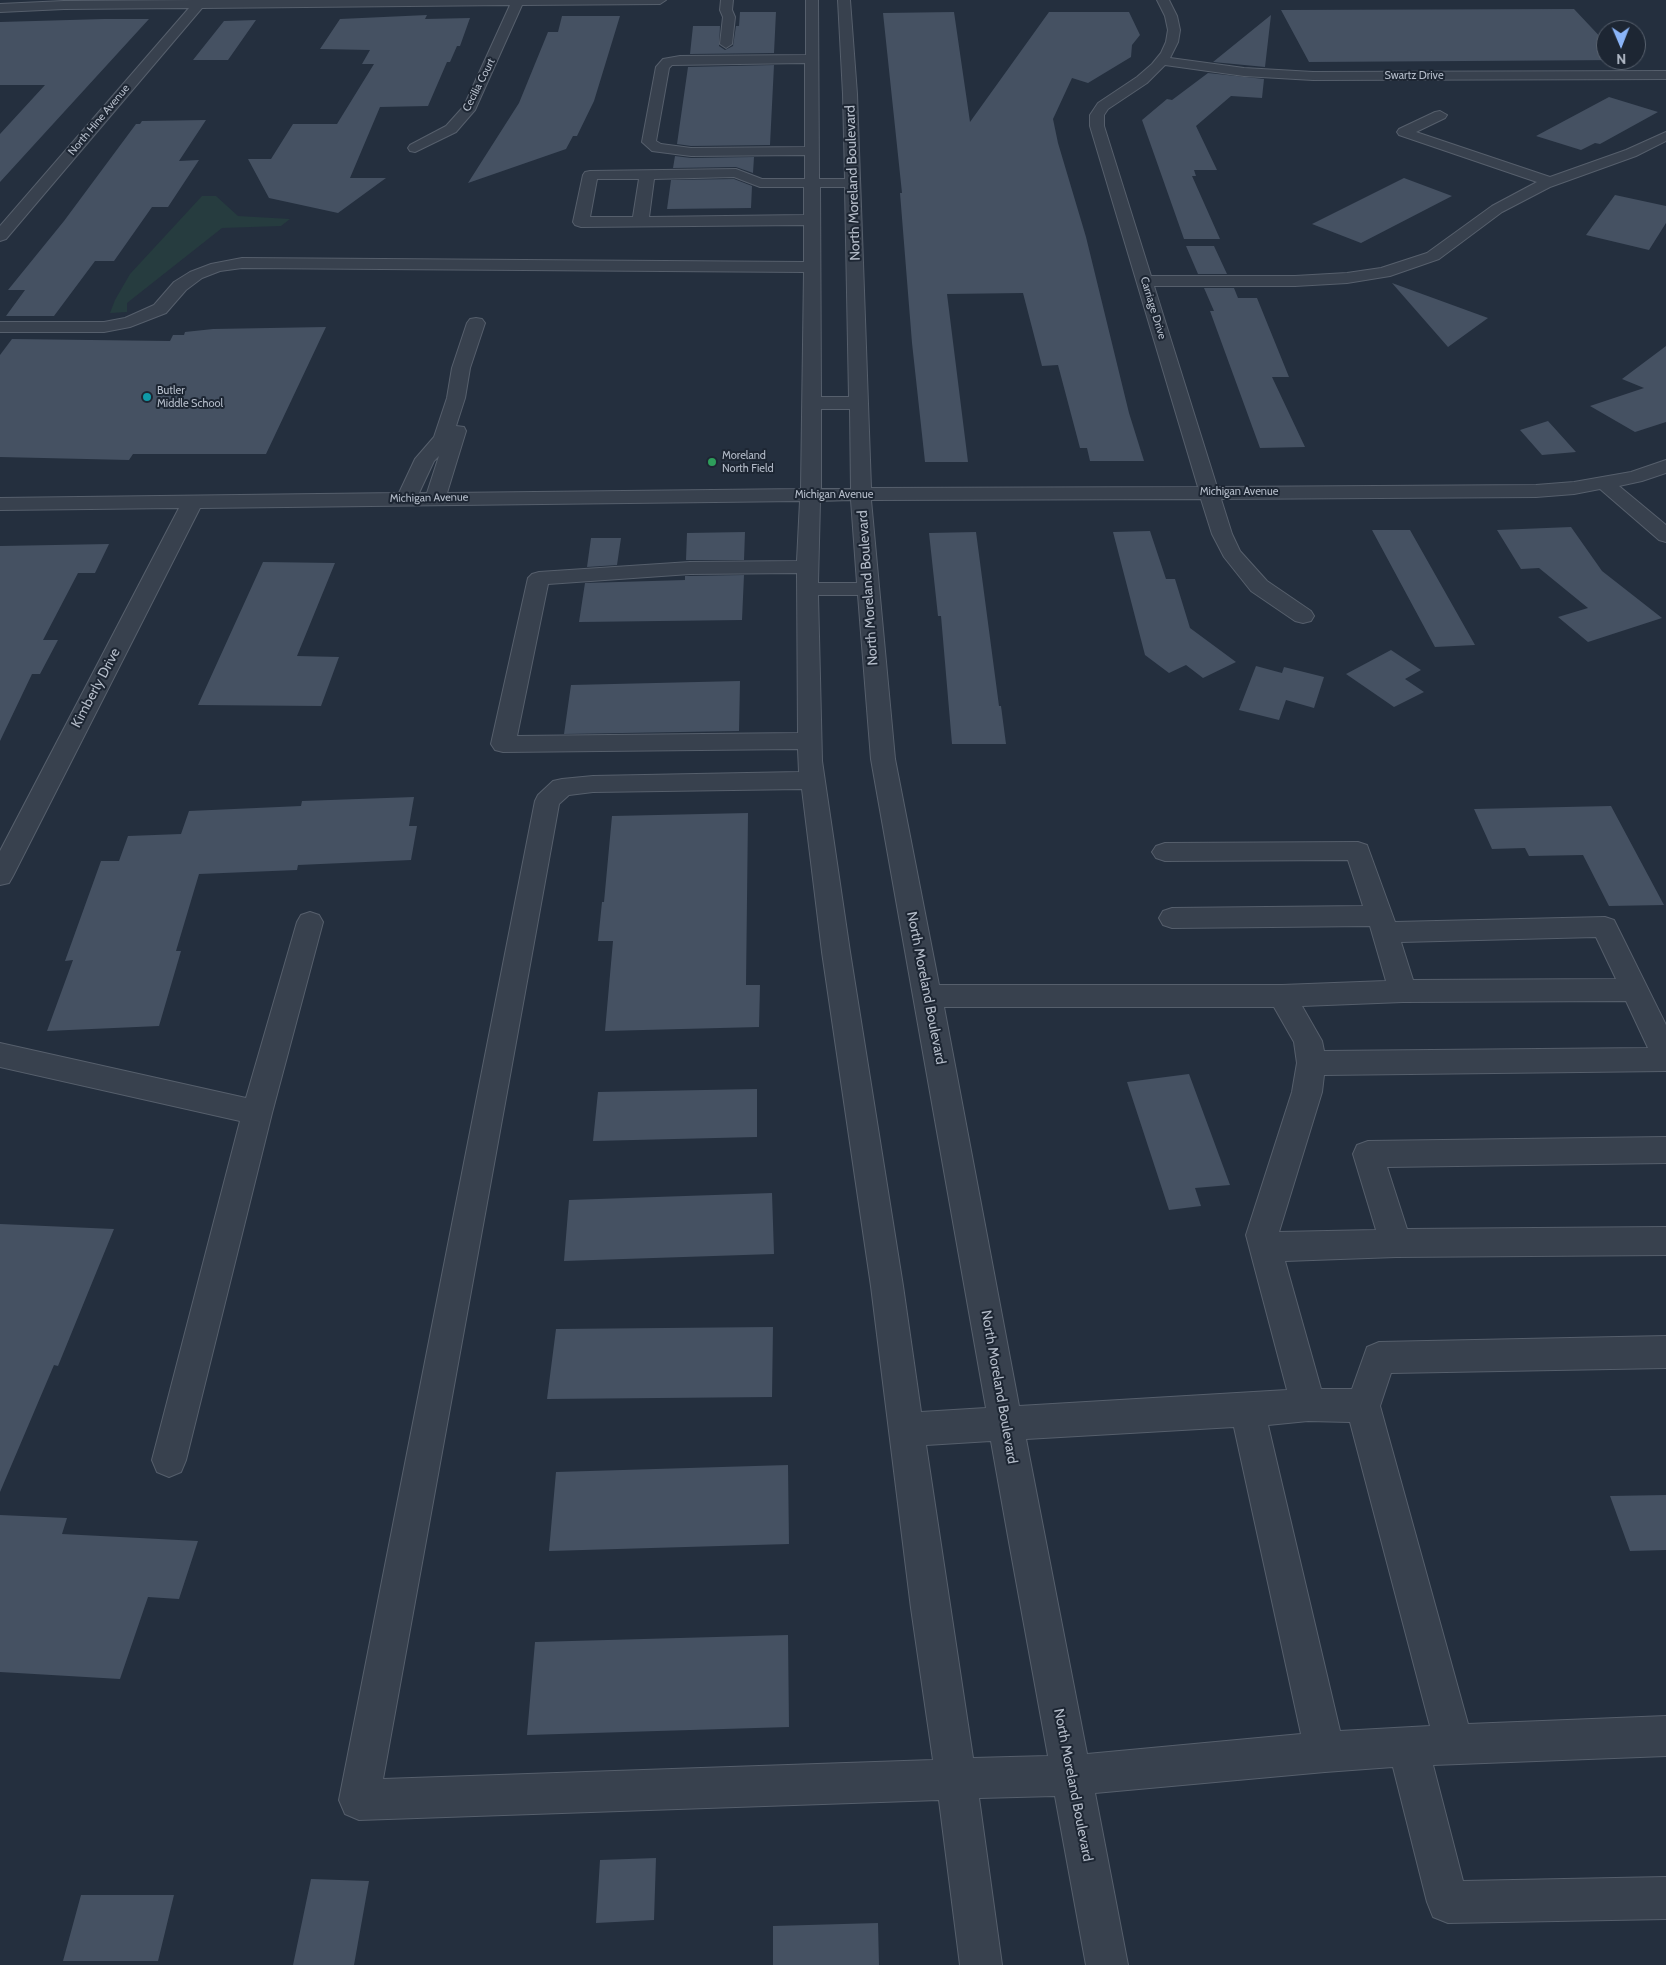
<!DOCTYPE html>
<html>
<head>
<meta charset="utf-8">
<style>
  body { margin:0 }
  #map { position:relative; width:1666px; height:1965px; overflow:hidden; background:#242f3e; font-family:Cabin,sans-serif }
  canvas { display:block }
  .north { position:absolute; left:1596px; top:20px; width:50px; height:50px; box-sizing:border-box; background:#1d2633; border:1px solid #59626f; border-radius:50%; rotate:179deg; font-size:14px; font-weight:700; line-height:20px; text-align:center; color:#b4bcc9 }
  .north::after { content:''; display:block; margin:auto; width:18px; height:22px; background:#8ab4f8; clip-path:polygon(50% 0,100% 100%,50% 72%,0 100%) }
</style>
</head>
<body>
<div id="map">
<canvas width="1666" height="1965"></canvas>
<div class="north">N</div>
</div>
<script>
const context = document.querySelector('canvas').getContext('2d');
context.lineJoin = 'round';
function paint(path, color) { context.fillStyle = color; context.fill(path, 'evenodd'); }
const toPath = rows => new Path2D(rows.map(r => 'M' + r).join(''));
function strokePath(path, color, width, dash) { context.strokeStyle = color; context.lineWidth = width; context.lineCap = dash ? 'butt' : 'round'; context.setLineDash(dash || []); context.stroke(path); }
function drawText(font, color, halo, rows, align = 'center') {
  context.font = font + ' Cabin,sans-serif'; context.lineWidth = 4; context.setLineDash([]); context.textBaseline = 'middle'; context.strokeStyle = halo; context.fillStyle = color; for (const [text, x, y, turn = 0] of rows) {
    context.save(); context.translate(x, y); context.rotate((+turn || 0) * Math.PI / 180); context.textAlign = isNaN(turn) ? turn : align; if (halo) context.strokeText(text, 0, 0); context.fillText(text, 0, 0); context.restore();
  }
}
const green = toPath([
  [202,196,216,196,238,216,290,219,281,226,222,228,127,303,127,312,110,313,115,300,130,274]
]);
const building = toPath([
  [1574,9,1606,43,1606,60,1622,60,1309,62,1281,10],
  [740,12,776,12,774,53,690,54,693,26,720,26,719,46,725,50,733,46,736,26,739,26],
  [954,12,970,122,1049,12,1129,12,1140,35,1132,45,1131,57,1088,83,1072,78,1053,119,1058,143,1086,237,1129,413,1144,461,1090,461,1087,448,1080,448,1058,365,1042,366,1023,293,947,294,968,462,925,462,912,343,900,193,902,193,883,13],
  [427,15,425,19,470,18,460,46,457,46,450,62,447,62,428,106,380,107,350,178,386,178,338,213,269,198,248,159,271,159,293,124,337,124,374,64,362,64,370,50,320,49,340,19],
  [1271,15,1265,67,1213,62],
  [562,16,620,16,594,101,577,136,573,136,566,149,468,183,519,103,548,32,558,32],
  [104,19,149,19,0,182,0,134,45,85,0,85,0,22],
  [256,20,228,60,193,60,224,21],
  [774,65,770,145,691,146,677,144,688,67],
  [1208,73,1264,79,1262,98,1231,96,1196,126,1217,170,1194,170,1196,176,1192,176,1220,239,1184,239,1142,120,1167,99,1172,100],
  [1609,97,1658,112,1600,144,1595,143,1581,150,1536,136],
  [206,120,179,161,199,160,168,207,152,207,114,261,95,261,54,316,6,316,25,290,8,290,64,221,136,124,140,124,142,121],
  [675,156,691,158,754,157,753,173,736,167,673,168],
  [1404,178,1452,196,1361,243,1312,224],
  [734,179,752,186,751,208,667,209,671,180],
  [1615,195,1666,206,1666,223,1649,250,1586,235],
  [1186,246,1214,246,1227,274,1198,274],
  [1392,283,1488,318,1448,347],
  [1204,288,1234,288,1238,298,1257,298,1289,377,1272,377,1305,447,1260,448,1210,311,1214,311],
  [326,327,266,454,133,454,129,460,0,457,0,355,12,339,170,341,173,335,184,335,185,332,213,329],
  [1666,346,1666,422,1635,432,1590,406,1644,388,1622,379],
  [1548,421,1576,452,1542,455,1520,430],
  [1571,527,1602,571,1662,618,1588,642,1558,617,1588,608,1539,568,1521,569,1497,530],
  [1372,530,1410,530,1475,645,1435,647],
  [1150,531,1166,579,1175,579,1190,628,1236,662,1203,678,1186,665,1169,673,1145,655,1113,532],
  [745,532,744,560,686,560,687,533],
  [976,532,999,706,1001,706,1006,744,952,744,941,616,938,616,929,533],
  [591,538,621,538,617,565,587,567],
  [109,544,95,573,78,573,43,640,58,640,40,674,32,674,0,741,0,546],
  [263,562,335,563,297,656,339,657,321,706,198,705],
  [744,575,742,620,579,622,585,583,685,580,685,576,690,576],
  [1391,650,1421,670,1405,679,1424,692,1394,707,1346,674],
  [1256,666,1282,673,1284,667,1324,677,1314,708,1286,700,1279,720,1239,710],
  [740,681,739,731,564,734,571,685],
  [414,797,409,826,417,826,411,860,298,865,297,870,199,874,176,951,181,951,159,1026,47,1031,73,960,65,961,101,861,119,861,128,836,181,834,189,811,301,806,302,801],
  [1611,806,1664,905,1609,906,1583,855,1529,856,1525,848,1492,849,1474,809],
  [748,813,746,985,760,985,759,1027,605,1031,613,941,598,941,602,902,604,902,612,816],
  [1189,1074,1230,1185,1195,1188,1201,1206,1169,1210,1127,1082],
  [757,1089,757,1137,593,1141,598,1092],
  [772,1193,774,1254,564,1261,569,1200],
  [0,1224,114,1229,58,1366,54,1365,0,1492],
  [773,1327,772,1397,547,1399,556,1329],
  [788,1465,789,1544,549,1551,556,1472],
  [1666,1495,1666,1550,1630,1551,1610,1496],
  [0,1515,67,1518,62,1534,198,1541,179,1599,148,1597,120,1679,0,1672],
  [788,1635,789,1727,527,1735,535,1642],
  [656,1858,654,1920,596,1923,600,1860],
  [311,1879,369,1881,354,1965,293,1965],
  [81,1895,174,1895,158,1961,63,1961],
  [878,1923,879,1965,773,1965,773,1926]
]);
const minor = toPath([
  [195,0,666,0,660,4,522,5,475,110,456,132,415,152,410,151,408,148,410,145,446,126,464,106,510,5,202,8,6,239,0,241,0,226,189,8,64,9,0,12,0,4,64,1,195,0],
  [721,0,733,0,732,10,735,17,732,44,726,48,720,44,723,17,720,10,721,0],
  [806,0,818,0,819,179,845,179,843,94,838,0,850,0,857,94,871,488,1198,487,1090,126,1090,115,1098,103,1137,77,1152,64,1161,53,1166,42,1168,30,1165,16,1157,0,1169,0,1177,16,1180,30,1178,42,1170,58,1244,68,1313,72,1666,71,1666,79,1313,80,1244,76,1165,65,1147,83,1108,109,1104,115,1104,126,1151,276,1295,276,1347,273,1381,268,1427,253,1492,206,1537,182,1399,135,1397,132,1399,129,1435,112,1440,111,1447,115,1445,118,1416,132,1550,177,1626,150,1666,132,1666,141,1636,156,1550,187,1502,212,1439,259,1390,276,1347,283,1295,286,1154,286,1217,487,1536,485,1574,482,1631,472,1666,460,1666,473,1642,481,1619,486,1666,525,1666,542,1659,540,1600,489,1574,494,1536,497,1221,499,1232,534,1240,551,1267,581,1311,611,1314,616,1311,621,1303,623,1295,621,1251,591,1224,557,1212,534,1201,499,871,500,895,759,939,985,1282,985,1386,981,1370,926,1172,928,1163,925,1159,918,1163,911,1172,908,1363,906,1348,860,1165,861,1156,858,1152,852,1156,846,1165,843,1358,842,1367,845,1395,922,1605,917,1614,920,1666,1025,1666,1071,1324,1075,1322,1092,1279,1232,1376,1230,1353,1154,1357,1145,1368,1141,1666,1137,1666,1163,1387,1167,1407,1229,1666,1227,1666,1255,1396,1257,1285,1261,1321,1389,1352,1389,1367,1347,1379,1342,1666,1336,1666,1368,1391,1373,1380,1406,1468,1724,1666,1716,1666,1756,1433,1765,1463,1881,1666,1877,1666,1919,1448,1923,1433,1917,1427,1902,1393,1767,1325,1772,1095,1793,1128,1965,1086,1965,1055,1796,979,1798,1002,1965,960,1965,939,1800,359,1820,345,1814,339,1800,535,801,538,795,553,781,562,779,593,776,799,772,798,749,503,752,495,750,491,744,528,578,532,574,539,572,690,562,797,561,800,501,200,508,13,876,9,883,0,885,0,851,179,508,0,510,0,498,399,493,415,459,434,437,447,398,452,368,467,323,470,319,476,318,482,319,485,323,470,368,465,398,456,426,464,427,466,431,447,493,801,489,804,272,242,268,220,271,202,278,186,290,166,313,130,327,104,332,0,332,0,322,104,322,125,318,154,305,174,282,190,272,211,264,242,258,804,262,804,225,581,227,575,225,573,222,583,175,585,172,590,171,736,169,762,179,805,179,805,155,691,156,652,151,642,142,656,67,663,59,680,56,806,55,806,0],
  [805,63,805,147,691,148,661,144,656,141,669,68,672,65,805,63],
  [734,177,760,187,804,187,804,215,649,217,654,179,734,177],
  [597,179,639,179,633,217,590,217,597,179],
  [820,187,845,187,849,397,821,397,820,187],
  [821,409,850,409,851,489,821,489,821,409],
  [439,456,427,493,419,493,434,461,439,456],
  [851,500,857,583,818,583,820,501,851,500],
  [797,573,798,733,517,736,548,584,690,574,797,573],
  [818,595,858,595,871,759,986,1408,921,1412,903,1286,850,952,822,761,818,595],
  [802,789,822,952,871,1286,911,1608,933,1760,383,1779,559,804,569,795,593,792,802,789],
  [1596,937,1616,979,1413,980,1401,942,1596,937],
  [1626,1001,1648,1048,1324,1051,1322,1041,1302,1006,1403,1002,1626,1001],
  [944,1007,1274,1007,1294,1042,1297,1063,1292,1092,1246,1235,1287,1390,1019,1406,944,1007],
  [1308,1421,1350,1422,1430,1726,1340,1731,1268,1425,1308,1421],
  [1234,1427,1301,1734,1087,1754,1026,1439,1234,1427],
  [991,1441,1009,1542,1048,1756,973,1758,926,1445,991,1441],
  [310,912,319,915,323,922,272,1113,186,1460,181,1472,169,1477,157,1472,152,1460,240,1121,0,1067,0,1043,246,1098,297,922,301,915,310,912]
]);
const markers = [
  [147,397,5,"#0f9aa8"],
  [712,462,5,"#2e9e5b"]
];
const farStreetnames = [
  ["Swartz Drive",1414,76],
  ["Cecilia Court",479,85,-63],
  ["North Hine Avenue",99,120,-50],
  ["Carriage Drive",1153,308,73],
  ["Michigan Avenue",1239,492],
  ["Michigan Avenue",834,495],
  ["Michigan Avenue",429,498,-1]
];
const farPoinames = [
  ["Butler",157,391],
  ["Middle School",157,404],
  ["Moreland",722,456],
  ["North Field",722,469]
];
const streetNames = [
  ["North Moreland Boulevard",853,183,-92],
  ["North Moreland Boulevard",868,588,-94],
  ["Kimberly Drive",96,688,-62],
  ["North Moreland Boulevard",926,988,79],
  ["North Moreland Boulevard",999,1387,80],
  ["North Moreland Boulevard",1073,1785,79]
];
paint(green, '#263c3f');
paint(building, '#455162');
strokePath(minor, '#565f6c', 2);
paint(minor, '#38414e');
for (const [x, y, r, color] of markers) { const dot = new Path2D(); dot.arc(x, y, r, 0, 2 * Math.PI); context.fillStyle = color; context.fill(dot); strokePath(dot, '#1d2633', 2); }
drawText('11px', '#b4bcc9', '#1d2633', farStreetnames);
drawText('11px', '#b4bcc9', '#1d2633', farPoinames, 'left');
drawText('14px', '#b4bcc9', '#1d2633', streetNames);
</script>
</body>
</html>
